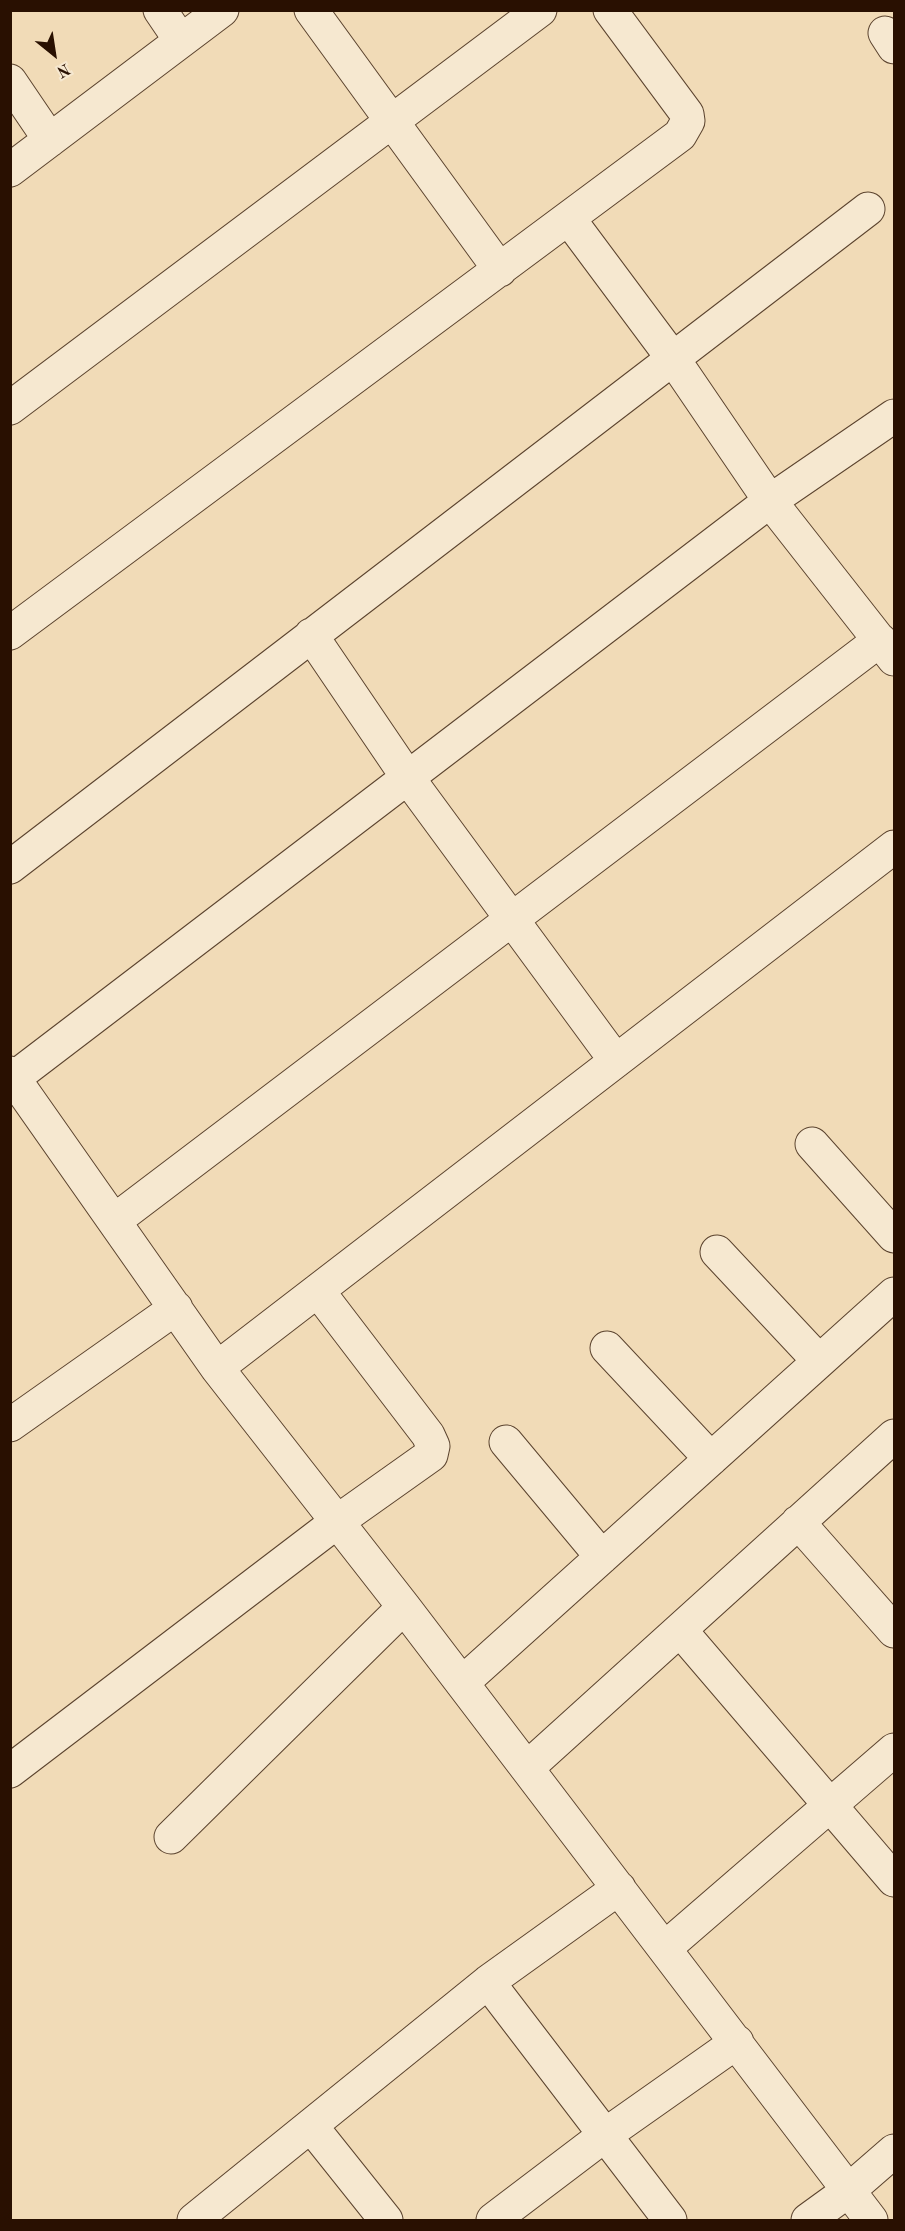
<!DOCTYPE html>
<html>
<head>
<meta charset="utf-8">
<style>
  body { margin:0 }
  #map { position:relative; width:905px; height:2231px; overflow:hidden; background:#f1dbb7; font-family:"Old Standard TT",serif }
  canvas { display:block }
  .frame { position:absolute; inset:0; border:12px solid #291001; pointer-events:none }
  .north { position:absolute; left:24px; top:24px; width:60px; height:60px; -webkit-text-stroke:4px #f6e8d0; paint-order:stroke; rotate:150deg; font-size:16px; font-weight:700; line-height:24px; text-align:center; color:#291001 }
  .north::after { content:''; display:block; margin:auto; width:21px; height:27px; background:#291001; clip-path:polygon(50% 0,100% 100%,50% 72%,0 100%) }
</style>
</head>
<body>
<div id="map">
<canvas width="905" height="2231"></canvas>
<div class="frame"></div>
<div class="north">N</div>
</div>
<script>
const context = document.querySelector('canvas').getContext('2d');
context.lineJoin = 'round';
const toPath = rows => new Path2D(rows.map(r => 'M' + r).join(''));
function strokePath(path, color, width, dash) { context.strokeStyle = color; context.lineWidth = width; context.lineCap = dash ? 'butt' : 'round'; context.setLineDash(dash || []); context.stroke(path); }
const minor = toPath([
  [160,10,181,41],
  [311,10,500,270],
  [885,33,894,47],
  [10,81,50,140],
  [10,170,222,10],
  [569,219,674,360,770,501,894,659],
  [10,408,540,10],
  [10,633,680,135,688,121,687,114,610,10],
  [311,635,408,778,616,1061],
  [10,867,868,209],
  [10,1073,217,1368,404,1607,871,2220],
  [10,1081,770,501,894,416],
  [812,1144,894,1236],
  [114,1221,880,640],
  [717,1252,819,1361],
  [607,1348,711,1459],
  [217,1368,894,847],
  [10,1425,176,1308],
  [506,1442,602,1557],
  [798,1522,894,1631],
  [680,1630,894,1880],
  [462,1683,894,1294],
  [527,1768,894,1436],
  [10,1771,338,1521,431,1455,433,1446,428,1435,318,1291],
  [171,1837,404,1607],
  [665,1948,894,1750],
  [488,1982,670,2220],
  [311,2126,386,2220],
  [194,2220,488,1982,619,1888],
  [493,2220,605,2135,737,2042],
  [808,2220,848,2191,894,2151]
]);
strokePath(minor, '#5b432e', 35);
strokePath(minor, '#f6e8d0', 33);
</script>
</body>
</html>
